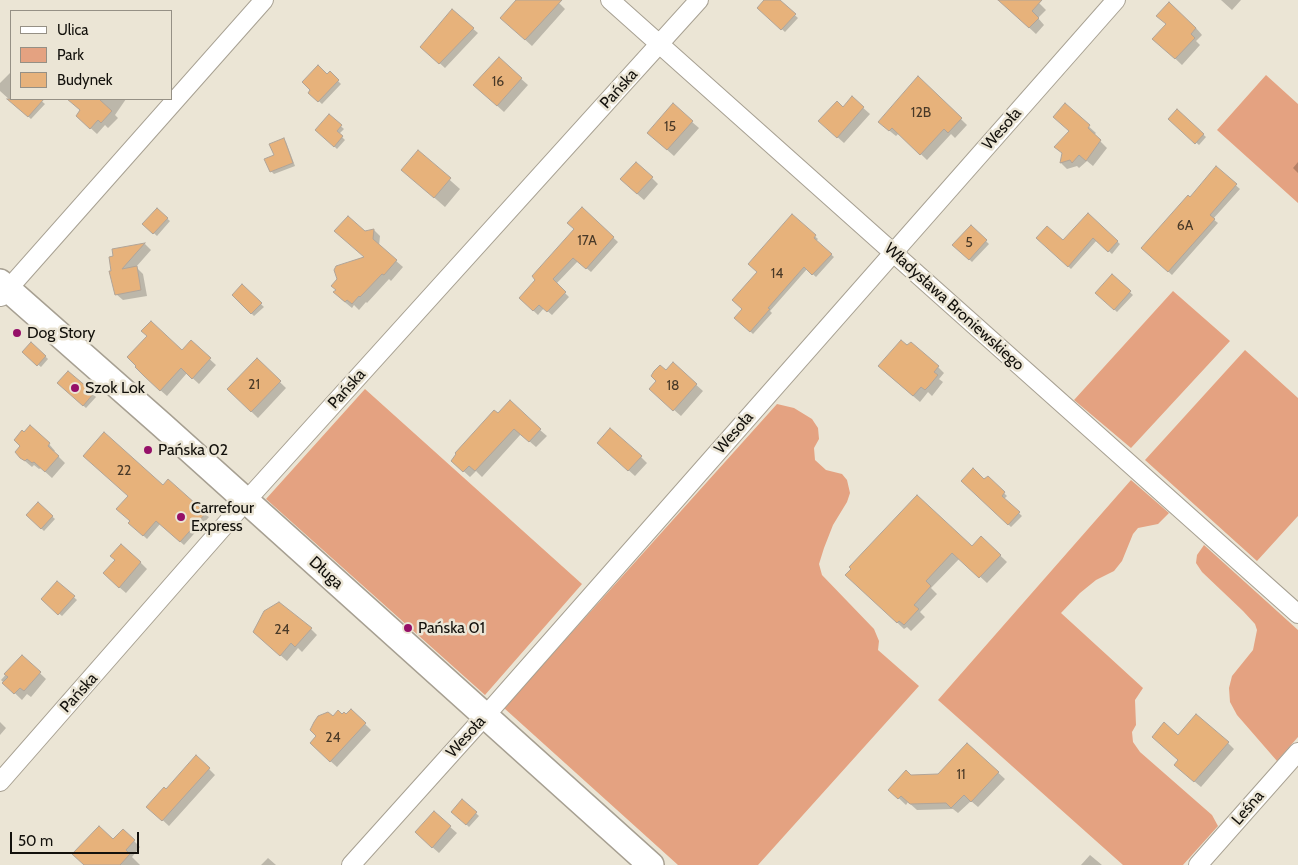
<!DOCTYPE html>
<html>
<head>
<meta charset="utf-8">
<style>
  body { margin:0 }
  #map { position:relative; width:1298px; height:865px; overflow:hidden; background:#ebe5d5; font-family:Cabin,sans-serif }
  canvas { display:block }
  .legend { position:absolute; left:10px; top:10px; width:162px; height:90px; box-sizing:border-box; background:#ebe5d5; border:1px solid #959085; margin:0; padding:6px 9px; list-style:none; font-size:15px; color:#13110c }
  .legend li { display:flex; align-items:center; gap:10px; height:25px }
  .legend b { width:25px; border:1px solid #959085 }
  .scale { position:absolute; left:10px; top:832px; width:129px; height:22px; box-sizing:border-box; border:2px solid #13110c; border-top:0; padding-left:6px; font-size:15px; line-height:18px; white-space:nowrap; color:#13110c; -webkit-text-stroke:4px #ebe5d5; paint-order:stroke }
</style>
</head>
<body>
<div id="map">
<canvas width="1298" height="865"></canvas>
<ul class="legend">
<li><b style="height:6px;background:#fff"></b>Ulica</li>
<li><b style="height:14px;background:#e4a281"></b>Park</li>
<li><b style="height:14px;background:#e7b27b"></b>Budynek</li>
</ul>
<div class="scale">50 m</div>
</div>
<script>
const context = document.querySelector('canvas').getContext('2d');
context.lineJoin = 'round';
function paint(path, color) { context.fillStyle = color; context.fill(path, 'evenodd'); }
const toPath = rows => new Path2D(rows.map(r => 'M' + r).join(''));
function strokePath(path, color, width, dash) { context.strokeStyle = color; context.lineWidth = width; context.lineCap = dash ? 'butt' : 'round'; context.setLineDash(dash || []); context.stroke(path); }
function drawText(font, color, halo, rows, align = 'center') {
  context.font = font + ' Cabin,sans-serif'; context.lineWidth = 5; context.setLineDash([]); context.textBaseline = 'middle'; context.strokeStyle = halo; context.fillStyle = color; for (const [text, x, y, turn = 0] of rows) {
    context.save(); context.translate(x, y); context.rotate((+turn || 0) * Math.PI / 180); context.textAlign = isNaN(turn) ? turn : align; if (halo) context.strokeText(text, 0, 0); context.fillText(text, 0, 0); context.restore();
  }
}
const green = toPath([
  [1266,75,1298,104,1298,203,1217,130],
  [1173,291,1230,341,1131,448,1074,400],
  [1245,350,1298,398,1298,516,1257,561,1145,460],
  [365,389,582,584,485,695,266,499],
  [777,404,794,408,812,419,818,428,819,439,814,448,815,460,826,470,842,474,847,480,850,493,847,502,833,525,824,548,819,564,822,575,874,629,879,641,878,650,919,686,758,865,678,865,504,708],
  [1131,480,1169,513,1158,524,1138,528,1133,534,1122,561,1114,571,1096,580,1080,593,1061,613,1143,688,1135,700,1136,725,1132,732,1133,742,1140,752,1212,815,1218,826,1183,865,1123,865,938,700],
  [1204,545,1298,630,1298,737,1277,761,1237,715,1230,702,1229,688,1232,676,1253,650,1257,630,1255,624,1243,611,1202,572,1196,563,1197,555]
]);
const shadow = toPath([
  [517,0,556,0,565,9,532,46,508,24],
  [766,0,778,0,798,18,785,32,759,8],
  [1003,0,1036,0,1046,10,1038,18,1044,25,1036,34,1008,8],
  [1221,0,1241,0,1232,10],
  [452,11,478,33,445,68,422,47],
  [1196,28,1202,35,1196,41,1200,45,1182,65,1161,45],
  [499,59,528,85,504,112,482,92],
  [10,73,11,74,11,99,39,99,45,104,31,119,0,91,0,83],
  [330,73,341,84,322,104,310,93],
  [919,78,967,125,955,138,951,134,927,160,899,133,896,136,886,128],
  [852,98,870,114,844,143,826,127],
  [69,99,126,99,115,115,118,118,108,128,105,125,97,134,84,122,81,111],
  [1065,105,1096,133,1094,135,1107,148,1093,166,1087,161,1079,168,1077,166,1067,169,1061,163,1070,131],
  [1177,111,1206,137,1199,145,1170,119],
  [329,116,344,129,339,134,345,140,337,149,317,130],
  [692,122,699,128,674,156,655,139],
  [283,140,286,142,295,166,274,174,271,171,275,156],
  [418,152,460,189,445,207,413,179],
  [1298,162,1298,173,1293,168],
  [1216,168,1240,189,1213,219,1218,223,1172,275,1143,248,1190,199],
  [652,178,658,184,644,200,628,186],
  [582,209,618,242,591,272,578,261,556,284,569,297,552,315,544,308,538,315,520,298,537,280,576,229],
  [157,210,170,221,157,236,144,224],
  [1088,215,1120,244,1112,254,1097,240,1071,269,1038,238,1063,241],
  [792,216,818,239,816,241,834,257,816,277,807,269,770,311,772,313,753,334,736,318,743,309,759,272],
  [971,227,989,244,972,262,954,245],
  [374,230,380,236,379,246,403,267,391,281,389,279,367,303,366,302,359,310,354,305,352,308,341,299,365,258,364,232],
  [145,244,151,250,136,267,143,274,147,296,123,300,116,294,112,272,114,257,113,250],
  [1112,276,1133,295,1117,312,1097,293],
  [242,286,264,307,254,316,233,295],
  [191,342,216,365,199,384,187,373,167,396,151,382],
  [31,343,48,359,41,367,23,352],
  [257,360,286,388,258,418,228,389],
  [673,364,703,391,681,416,657,395,666,372],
  [938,367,944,373,939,379,943,382,932,396,928,392,920,402,886,373],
  [58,383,93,394,96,397,86,408],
  [498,415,540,430,547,436,536,447,521,434,482,477,476,471,470,477,459,467],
  [49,444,55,451,54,452,65,463,52,478,41,468,39,469,34,465,32,467,19,456,22,446],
  [605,449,641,457,647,463,635,476],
  [988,478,1007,496,1004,499,1022,516,1011,527,963,481,984,481],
  [163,486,209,517,184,545,160,524,147,539,130,523,131,521,130,496],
  [38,504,55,519,44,531,27,515],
  [981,537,1007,562,987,583,960,558,931,588,937,594,920,612,925,617,911,631,907,627,904,629,847,575,972,548],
  [116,560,140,562,147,569,126,593,111,580],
  [57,582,77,600,62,616,42,599],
  [311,629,317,635,302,652,298,648,287,661,261,638],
  [22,656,46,679,31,697,27,694,22,700,1,680],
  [342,716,365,724,371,730,337,767,318,750],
  [0,722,6,728,0,735],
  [1178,736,1228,743,1234,749,1201,787,1182,771,1179,760],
  [967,744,1005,779,978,807,971,801,958,813,953,809,917,810,908,802,906,805,890,790,911,776,939,775],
  [209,769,215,775,169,826,155,813,166,791],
  [462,801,479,816,469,827,453,812],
  [434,813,457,833,439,853,423,839],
  [113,841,134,841,140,847,132,857,140,865,85,865],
  [1090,855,1102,865,1081,865],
  [268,858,276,865,261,865]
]);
const building = toPath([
  [516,0,562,0,525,40,500,18,516,0],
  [764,0,780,0,796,14,781,30,757,8,764,0],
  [998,0,1042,0,1032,11,1039,18,1029,28,998,0],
  [1169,2,1196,28,1191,34,1195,38,1175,59,1152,39,1166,24,1156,16,1169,2],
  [452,9,474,28,439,64,420,47,452,9],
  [499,57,522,78,497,106,473,85,499,57],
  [318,65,327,74,330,71,339,80,318,102,308,93,310,90,302,82,318,65],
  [918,76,962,118,948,133,944,129,920,155,892,128,889,131,878,122,918,76],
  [852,96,864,107,837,138,818,121,837,101,843,107,852,96],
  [7,99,44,99,28,117,7,99],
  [67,99,99,99,112,111,101,123,98,120,90,129,76,116,80,110,67,99],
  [673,103,693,121,667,150,647,133,673,103],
  [1065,103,1090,125,1088,128,1101,140,1086,161,1079,155,1072,163,1070,160,1060,163,1062,153,1054,147,1069,131,1053,117,1065,103],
  [1177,109,1204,134,1195,144,1168,119,1177,109],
  [329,114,342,125,337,131,343,136,334,147,315,130,329,114],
  [284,138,293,163,270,172,264,159,274,155,269,144,284,138],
  [418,150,451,178,434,198,401,170,418,150],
  [636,162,653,177,637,194,620,179,636,162],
  [1216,166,1237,184,1210,215,1215,219,1168,272,1141,248,1188,195,1190,197,1216,166],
  [582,207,614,237,586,269,573,258,553,279,566,292,547,312,539,305,533,311,519,298,535,280,532,276,574,229,567,223,582,207],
  [157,208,168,218,153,234,142,224,157,208],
  [1088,213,1118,241,1108,252,1093,238,1068,267,1036,238,1047,226,1063,240,1088,213],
  [792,214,816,235,814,238,832,254,812,275,804,267,768,308,770,309,750,332,734,318,742,309,732,300,757,272,748,264,792,214],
  [348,216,365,231,374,229,373,239,397,260,384,275,382,274,360,297,359,296,352,304,347,300,345,302,333,292,336,290,331,286,337,279,334,270,336,266,364,257,334,231,348,216],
  [971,225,987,240,969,260,952,245,971,225],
  [145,243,122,269,137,266,141,290,115,295,109,271,111,271,109,257,113,256,112,249,145,243],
  [1112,274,1131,291,1114,310,1095,293,1112,274],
  [242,284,262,303,251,314,232,295,242,284],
  [151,321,182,350,191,340,211,358,192,379,181,368,160,391,144,376,135,367,136,366,127,357,147,336,141,331,151,321],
  [901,340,907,345,911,342,939,366,934,372,938,375,929,386,925,390,921,387,913,396,878,366,901,340],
  [31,342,46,356,37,366,22,352,31,342],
  [257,358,281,381,251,412,227,389,257,358],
  [673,362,697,384,673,411,649,389,656,381,651,376,654,371,660,365,666,370,673,362],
  [68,371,94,393,83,406,57,383,68,371],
  [510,400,541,429,529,442,514,429,475,471,469,466,463,472,451,461,456,454,455,453,494,410,498,413,510,400],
  [30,425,50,443,48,446,59,456,45,472,34,462,32,463,27,459,25,461,20,458,15,452,20,446,14,440,22,430,24,432,30,425],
  [610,428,642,456,628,471,597,443,610,428],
  [104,432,163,485,168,479,206,513,180,542,156,521,143,536,128,523,130,521,116,509,128,496,83,456,104,432],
  [973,468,984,479,988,476,1005,492,1002,496,1020,512,1008,525,961,481,973,468],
  [917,495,972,546,981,536,1001,555,979,578,952,553,926,581,931,586,914,605,919,609,904,625,899,621,897,623,845,575,851,569,849,567,917,495],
  [38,502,53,516,41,529,26,515,38,502],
  [121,544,141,562,119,588,103,573,115,560,110,556,121,544],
  [57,581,75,596,58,615,41,599,57,581],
  [279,602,312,628,295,647,291,643,280,656,253,632,264,611,279,602],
  [22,655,41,672,24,691,20,688,14,694,2,683,8,677,4,674,22,655],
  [351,709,366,723,330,762,310,743,316,736,310,730,314,722,318,716,328,712,333,716,338,710,342,714,344,712,346,714,351,709],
  [1196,714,1229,742,1194,782,1174,765,1178,760,1152,737,1164,722,1178,735,1196,714],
  [967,743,999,772,971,802,964,795,951,808,946,803,910,804,901,796,898,799,888,790,906,770,911,775,938,774,967,743],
  [196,755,210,768,162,821,146,807,164,787,166,789,196,755],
  [462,799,477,812,466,825,451,812,462,799],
  [434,811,451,826,432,848,415,832,434,811],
  [99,826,113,839,123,829,135,840,126,850,130,854,120,865,84,865,72,854,99,826]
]);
const street = toPath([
  [610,0,1298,614],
  [1,297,264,0],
  [0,782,246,501,699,0],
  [351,865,494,706,1116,0],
  [1198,865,1298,752]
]);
const secondary = toPath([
  [0,282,162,425,651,865]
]);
const markers = [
  [17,333,5,"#951068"],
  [75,388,5,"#951068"],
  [148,450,5,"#951068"],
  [181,517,5,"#951068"],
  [408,628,5,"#951068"]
];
const numberNames = [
  ["16",498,82],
  ["12B",921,113],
  ["15",670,127],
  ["6A",1185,226],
  ["17A",587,241],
  ["5",969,243],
  ["14",777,274],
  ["21",254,385],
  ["18",673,386],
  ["22",124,471],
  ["24",282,630],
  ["24",333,738],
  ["11",961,775]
];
const streetNames = [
  ["Pańska",619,89,-48],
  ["Wesoła",1002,129,-49],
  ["Władysława Broniewskiego",954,307,42],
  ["Pańska",347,389,-48],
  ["Wesoła",734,433,-49],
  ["Długa",326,573,42],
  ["Pańska",79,693,-48],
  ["Wesoła",466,737,-48],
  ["Leśna",1248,808,-49]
];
const poiNames = [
  ["Dog Story",27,333],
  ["Szok Lok",85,388],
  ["Pańska 02",158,450],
  ["Carrefour",191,508],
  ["Express",191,526],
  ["Pańska 01",418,628]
];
paint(green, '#e4a281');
paint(shadow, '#0003');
paint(building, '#e7b27b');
strokePath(building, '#b0a498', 1);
strokePath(street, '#a7a092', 20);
strokePath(secondary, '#a7a092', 28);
strokePath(street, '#fff', 18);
strokePath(secondary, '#fff', 25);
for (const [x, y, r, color] of markers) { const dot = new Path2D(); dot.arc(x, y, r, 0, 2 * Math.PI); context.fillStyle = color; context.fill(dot); strokePath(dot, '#ebe5d5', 2); }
drawText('14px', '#483928', null, numberNames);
drawText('16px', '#13110c', '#ebe5d5', streetNames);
drawText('16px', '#13110c', '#ebe5d5', poiNames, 'left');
</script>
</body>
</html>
